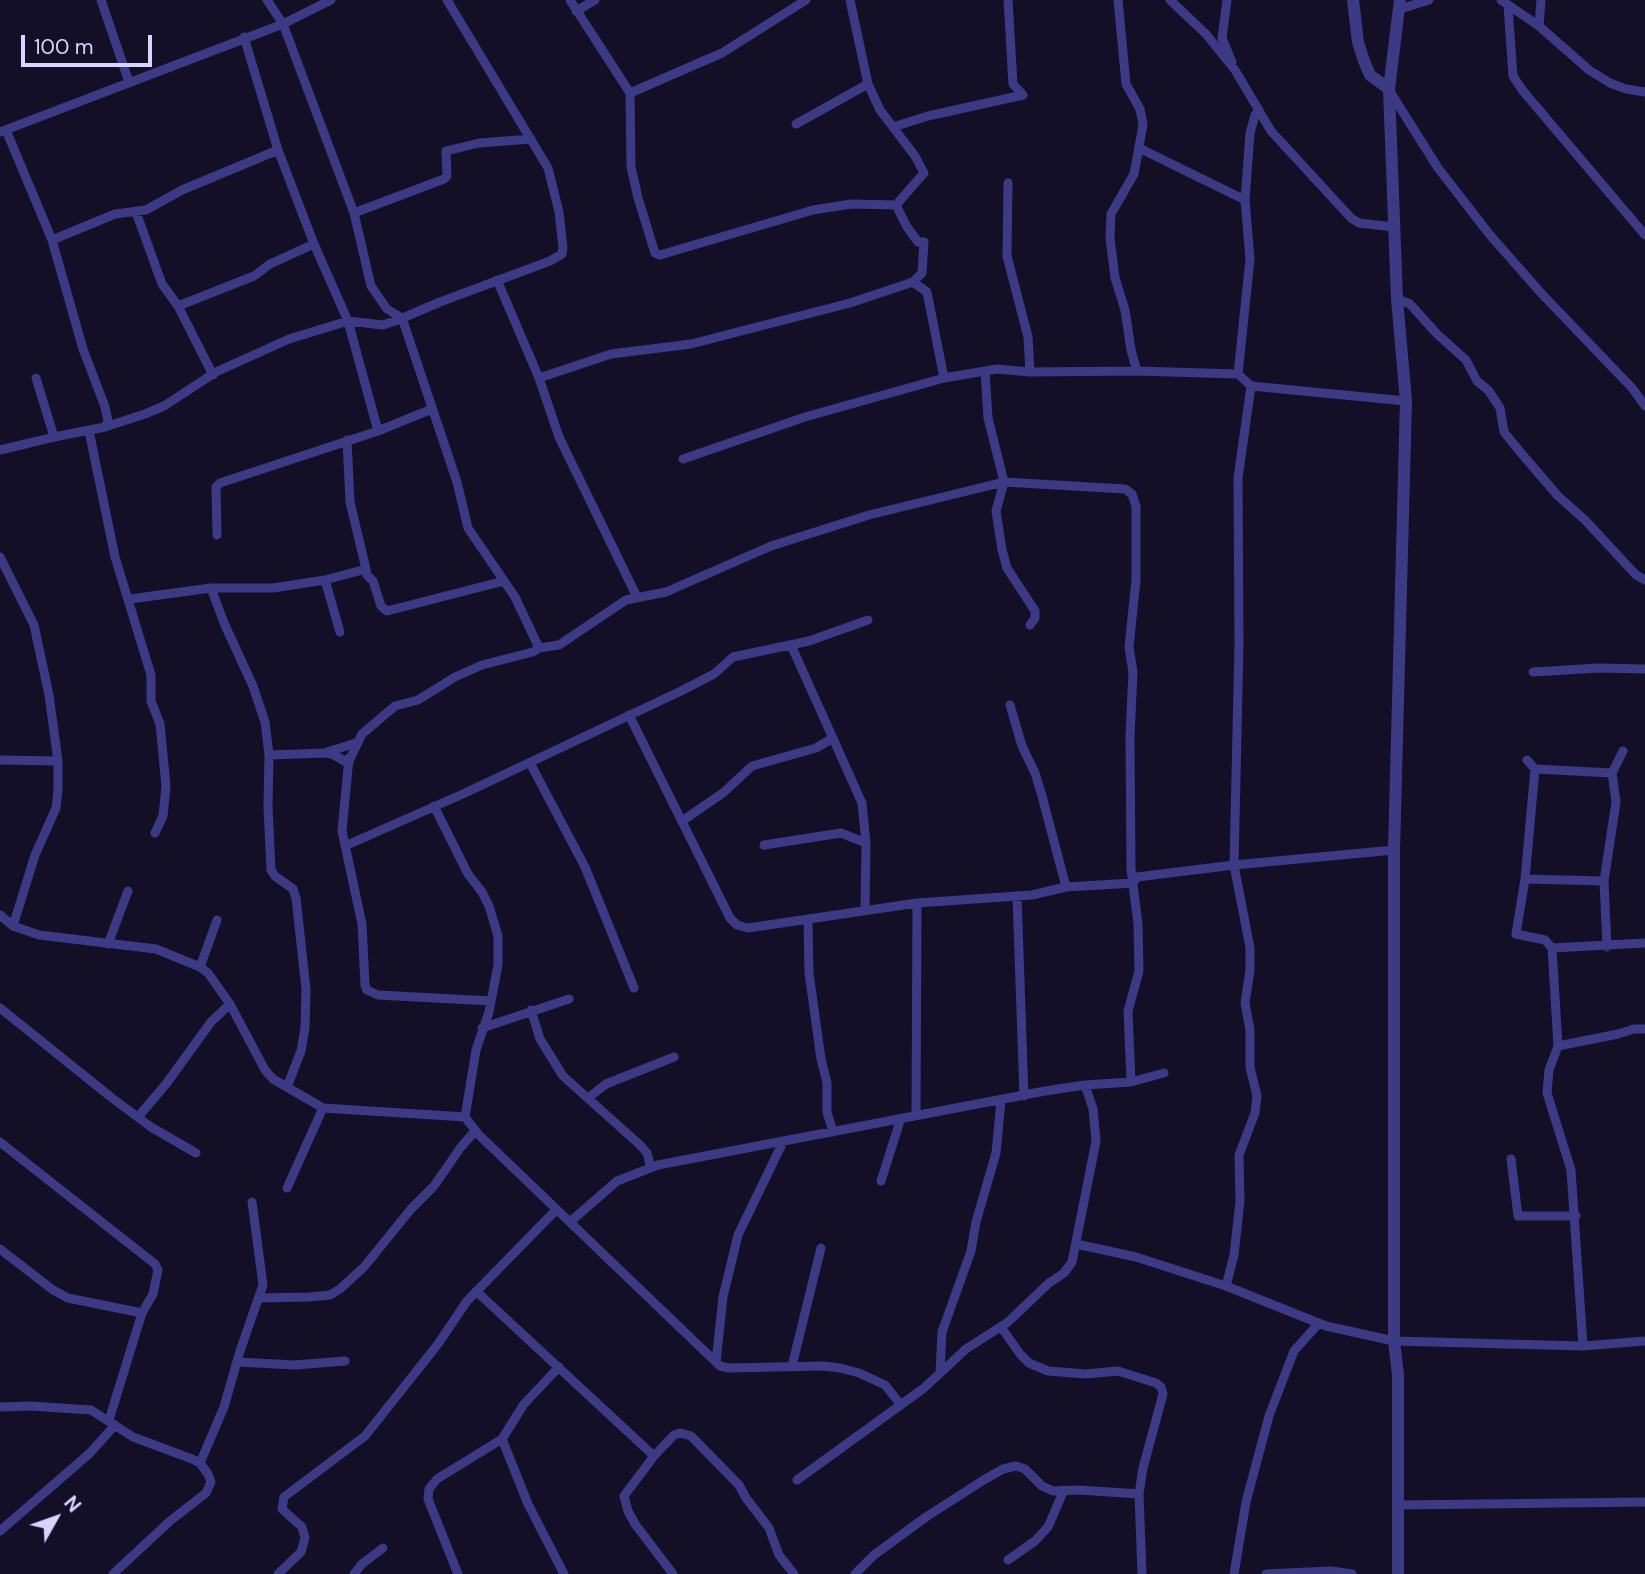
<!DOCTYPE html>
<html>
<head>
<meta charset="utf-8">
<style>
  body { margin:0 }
  #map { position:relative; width:1645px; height:1574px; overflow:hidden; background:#130f26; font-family:"DM Sans",sans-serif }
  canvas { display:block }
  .north { position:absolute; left:21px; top:1483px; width:70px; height:70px; -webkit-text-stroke:5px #130f26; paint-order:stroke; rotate:50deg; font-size:19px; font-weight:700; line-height:28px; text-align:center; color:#d9d4ff }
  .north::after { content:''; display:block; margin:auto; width:24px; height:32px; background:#d9d4ff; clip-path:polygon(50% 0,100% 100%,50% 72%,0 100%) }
  .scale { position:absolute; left:21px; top:35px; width:131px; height:32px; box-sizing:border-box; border:4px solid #d9d4ff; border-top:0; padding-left:9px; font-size:21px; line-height:24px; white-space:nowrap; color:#d9d4ff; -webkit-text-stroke:5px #130f26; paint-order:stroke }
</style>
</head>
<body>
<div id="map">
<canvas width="1645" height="1574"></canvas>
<div class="north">N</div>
<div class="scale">100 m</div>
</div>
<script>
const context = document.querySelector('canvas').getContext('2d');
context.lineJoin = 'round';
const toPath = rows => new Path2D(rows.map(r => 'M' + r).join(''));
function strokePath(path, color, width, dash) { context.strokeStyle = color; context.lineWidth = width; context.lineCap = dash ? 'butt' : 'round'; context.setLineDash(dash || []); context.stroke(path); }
const minor = toPath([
  [101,0,129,82],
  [267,0,283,24,354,213,371,286,387,309,402,318,457,482,468,528,515,597,539,648],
  [570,0,630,93,631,167,638,198,655,253,660,255,813,210,851,204,896,205],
  [850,0,868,84,880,110,915,156,924,173,896,205],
  [1118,0,1126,84,1140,109,1143,125,1134,174,1111,214,1110,238,1115,278,1125,310,1131,350,1137,371],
  [1170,0,1206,34,1235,70,1271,131,1351,218,1359,223,1394,227],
  [1227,0,1222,38,1232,62],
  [1501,0,1539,26,1589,70,1610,83,1626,89,1645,92],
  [1508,6,1513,76,1523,91,1645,235],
  [1400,9,1429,0],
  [576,11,595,0],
  [1539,26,1541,0],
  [244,37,278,150,314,244,348,321,378,431],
  [1389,90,1438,168,1490,235,1541,293,1633,389,1645,406],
  [630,93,722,53,806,0],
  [796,124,868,84],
  [893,127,928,116,1023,95,1013,84,1008,0],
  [6,130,52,240,83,349,105,407,108,421,105,427],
  [0,132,283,24,331,0],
  [1139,148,1245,200],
  [1008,183,1007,256,1028,337,1030,372],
  [136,212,162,284,178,306,213,375],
  [354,213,444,179,447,176,446,151,479,143,531,139],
  [52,240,115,214,146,210,182,190,278,150],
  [497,280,539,378,559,437,637,597],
  [913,282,927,292,944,378],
  [1397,299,1410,304,1436,333,1466,360,1477,381,1489,391,1500,408,1504,432,1521,453,1558,496,1585,520,1636,575,1645,580],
  [178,306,254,276,270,264,314,244],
  [985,371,988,418,1004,482,996,511,1002,550,1007,568,1035,611,1035,618,1030,625],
  [1238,374,1250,259,1245,200,1250,133,1255,115,1259,110],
  [36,378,54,437],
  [539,378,611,354,691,344,850,303,913,282,922,273,924,242,918,242,907,227,896,205],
  [1251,386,1238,478,1239,644,1234,865,1250,948,1250,970,1245,1003,1250,1030,1250,1067,1257,1096,1255,1113,1239,1155,1240,1201,1234,1255,1226,1286,1326,1326,1394,1341],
  [89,431,115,557,151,675,151,701,160,724,166,786,163,816,155,833],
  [347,440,350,502,366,569],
  [0,450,54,437,105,427,145,414,164,406,216,372,289,339,348,321,383,325,398,320,440,302,550,261,562,254,563,248,559,212,548,168,447,0],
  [683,459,805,417,944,378,997,369,1030,372,1137,371,1238,374,1251,386,1406,401],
  [217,535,216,487,220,483,378,431,432,409],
  [0,557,34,625,49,695,58,761,58,790,56,808,35,855,13,926],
  [325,580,340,632],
  [211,588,224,623,253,686,265,722,269,755,268,807,271,870,275,876,293,889,296,898,306,989,305,1028,301,1051,287,1087],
  [130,599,211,588,273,588,325,580,366,569,367,575,373,581,381,606,387,611,504,581],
  [791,645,862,803,866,843,865,909],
  [1533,672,1599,668,1645,669],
  [1010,705,1022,746,1035,773,1042,796,1066,887],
  [629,715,730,918,737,925,748,928,917,903,1032,895,1066,887,1133,883,1137,877,1234,865,1394,850],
  [327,752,356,743],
  [269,755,326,753,334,755,348,763],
  [349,758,342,831,362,924,365,985,367,990,378,995,491,1001],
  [0,760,58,761],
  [1527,760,1535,769,1525,879,1516,934,1545,940,1552,948,1558,1046,1549,1070,1547,1093,1571,1170,1583,1346],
  [348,763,362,734,395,706,418,700,455,677,482,665,533,652,539,648,559,645,626,600,666,592,771,546,869,515,1004,482,1125,489,1132,494,1136,506,1136,580,1129,647,1133,672,1130,736,1131,869,1138,924,1139,971,1128,1011,1131,1082],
  [530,763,585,867,634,988],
  [1535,769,1612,773],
  [434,806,468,874,482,892,489,906,498,936,498,965,489,1012,476,1050,465,1117],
  [682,821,723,793,752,766,816,748,833,738],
  [764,845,841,833,866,843],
  [345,846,465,793,681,691,714,674,733,657,809,641,868,620],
  [1525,879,1604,881],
  [1017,896,1024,1096],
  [0,915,13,926,39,935,156,949,200,967,208,973,230,1004,265,1070,273,1079,323,1108,465,1117,479,1135,720,1366,729,1368,823,1366,840,1368,859,1373,885,1385,901,1405],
  [808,919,809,973,821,1059,827,1083,827,1112,833,1132],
  [108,944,128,891],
  [1607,947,1604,881,1616,802,1612,773,1623,751],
  [1552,948,1645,943],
  [200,967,217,920],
  [0,1008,112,1098,151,1127,196,1153],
  [531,1010,540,1039,563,1076,640,1145,647,1153,651,1168],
  [482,1028,569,999],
  [1558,1046,1618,1034,1634,1029,1645,1029],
  [588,1098,606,1084,674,1057],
  [916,1115,917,903],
  [138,1117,166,1084,211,1022,230,1004],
  [0,1142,155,1264,158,1270,153,1294,142,1313,109,1420],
  [1511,1159,1518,1216,1576,1216],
  [881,1181,901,1118],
  [287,1188,323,1108],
  [570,1222,617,1181,658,1165,1045,1091,1085,1085,1131,1082,1164,1073],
  [1076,1244,1136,1257,1226,1286],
  [0,1249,53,1290,68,1298,142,1313],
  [476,1291,654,1456],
  [259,1298,309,1297,330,1295,340,1289,364,1267,411,1209,434,1186,461,1147,475,1131],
  [1001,1327,1020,1354,1029,1363,1048,1371,1086,1374,1118,1371,1156,1383,1161,1387,1163,1394,1143,1468,1139,1494,1142,1574],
  [1394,1336,1394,1341,1583,1346,1645,1341],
  [237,1362,295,1365,345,1361],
  [716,1362,723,1297,738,1235,783,1142],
  [792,1366,821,1248],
  [940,1373,942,1332,971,1251,976,1222,996,1153,1001,1101],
  [0,1407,30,1406,91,1410,133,1437,192,1459,200,1463,208,1474,211,1482,206,1493,170,1521,113,1574],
  [502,1439,528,1504,564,1574],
  [200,1463,224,1407,240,1351,263,1285,252,1202],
  [797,1480,924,1388,966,1349,1008,1322,1049,1283,1064,1273,1072,1262,1096,1141,1093,1109,1085,1085],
  [1400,1505,1645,1502],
  [0,1531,90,1453,115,1425],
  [1008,1560,1035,1541,1048,1527,1064,1490],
  [278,1574,301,1552,305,1538,302,1527,282,1509,284,1497,365,1436,438,1344,467,1301,556,1210],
  [354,1574,362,1564,383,1548],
  [458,1574,428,1499,429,1489,437,1479,502,1439,524,1404,559,1367],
  [673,1574,635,1524,628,1511,624,1496,654,1456,674,1435,680,1433,691,1436,739,1485,746,1498,769,1528,779,1555,794,1574],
  [855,1574,874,1555,926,1517,982,1481,1003,1469,1016,1466,1025,1469,1042,1486,1053,1491,1079,1490,1139,1494],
  [1234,1574,1246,1502,1269,1416,1294,1351,1319,1323],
  [1266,1574,1331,1571,1352,1574]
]);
const tertiary = toPath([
  [1353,0,1358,42,1364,61,1370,75,1389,89],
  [1398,1574,1398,1375,1394,1341,1394,850,1406,401,1397,299,1389,89,1400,0]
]);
strokePath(minor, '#3d3a85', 9);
strokePath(tertiary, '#3d3a85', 12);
</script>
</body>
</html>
